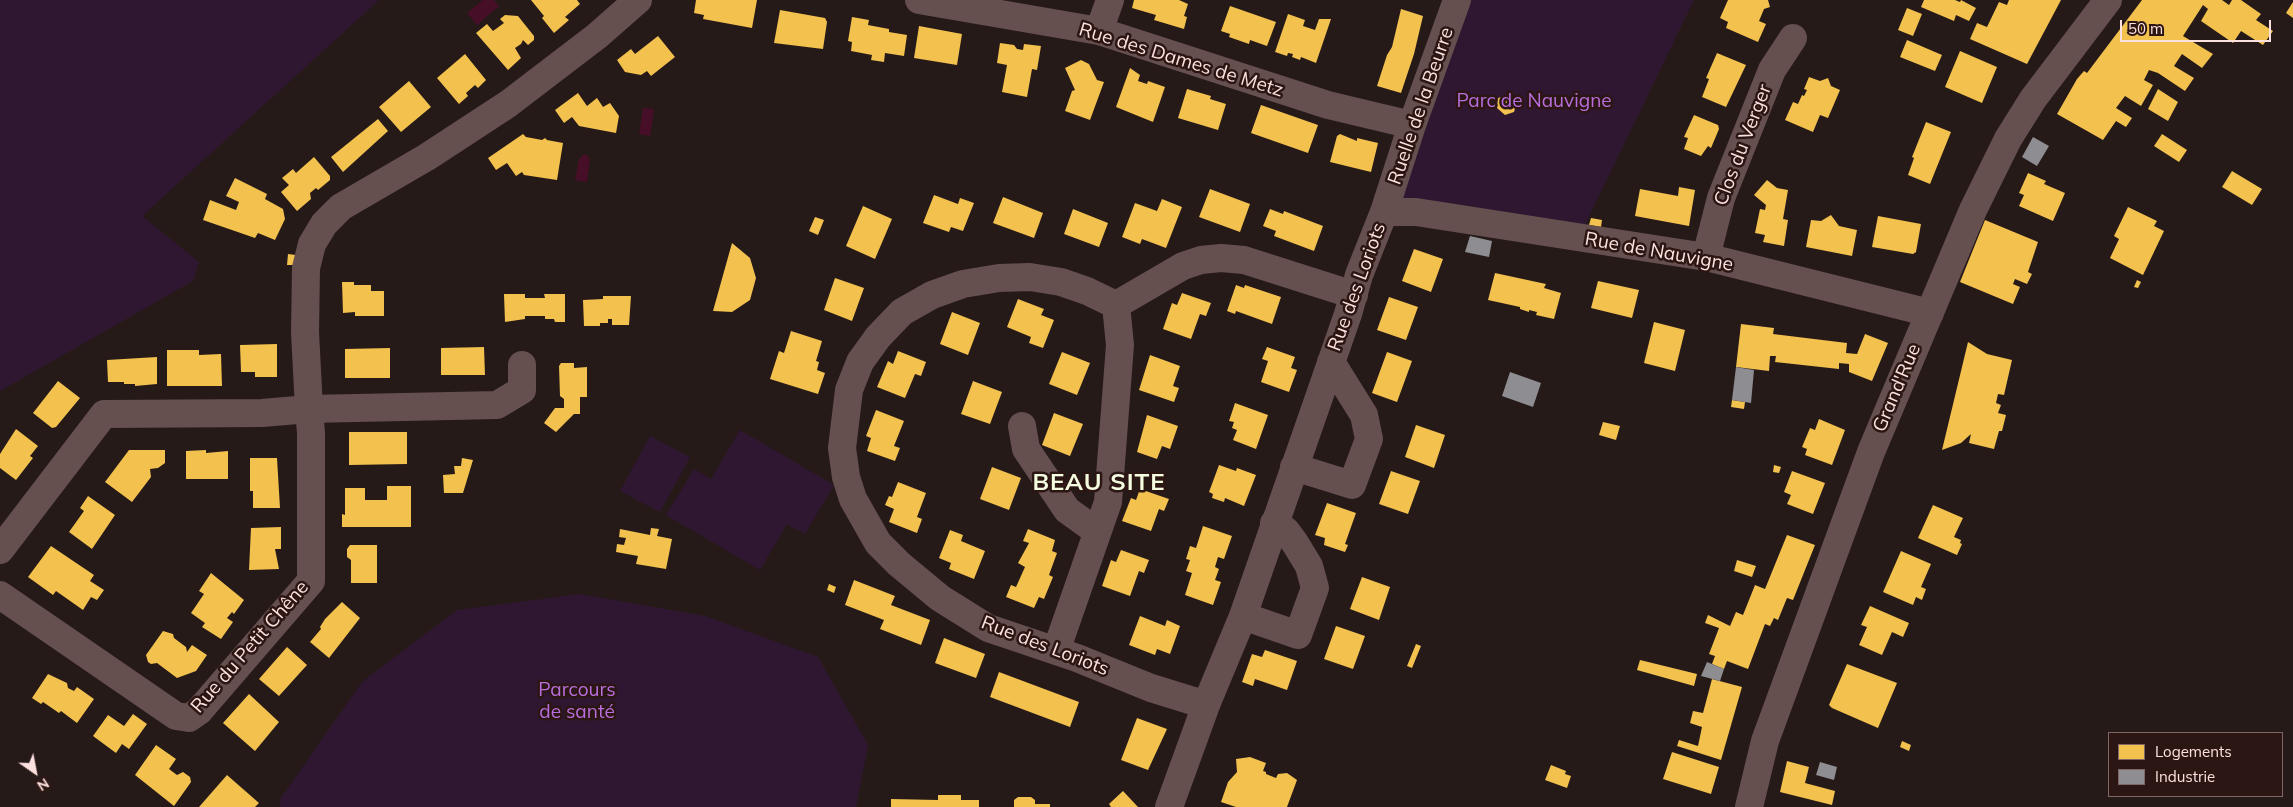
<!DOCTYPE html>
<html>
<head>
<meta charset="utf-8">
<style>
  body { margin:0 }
  #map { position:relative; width:2293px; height:807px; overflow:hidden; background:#261a19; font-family:Mulish,sans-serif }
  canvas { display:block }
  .legend { position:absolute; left:2108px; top:732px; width:175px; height:65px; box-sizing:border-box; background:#2c1613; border:1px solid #806765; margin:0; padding:6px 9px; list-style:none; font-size:15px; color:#fde1df }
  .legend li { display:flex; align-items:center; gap:10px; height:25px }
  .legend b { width:25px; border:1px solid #806765 }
  .north { position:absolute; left:10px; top:747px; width:50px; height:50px; -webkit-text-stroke:4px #2c1613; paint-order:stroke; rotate:147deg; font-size:14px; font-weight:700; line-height:20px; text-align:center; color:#fde1df }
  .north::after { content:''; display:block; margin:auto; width:18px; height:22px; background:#fde1df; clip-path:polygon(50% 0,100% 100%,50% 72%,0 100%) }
  .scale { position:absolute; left:2120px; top:20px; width:151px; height:22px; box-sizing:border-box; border:2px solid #fde1df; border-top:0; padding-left:6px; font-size:15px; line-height:18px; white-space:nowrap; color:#fde1df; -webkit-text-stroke:4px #2c1613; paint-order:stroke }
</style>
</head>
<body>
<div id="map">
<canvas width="2293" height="807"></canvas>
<ul class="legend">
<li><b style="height:14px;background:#f2c14e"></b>Logements</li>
<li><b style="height:14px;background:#8d8d92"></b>Industrie</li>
</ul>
<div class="north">N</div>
<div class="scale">50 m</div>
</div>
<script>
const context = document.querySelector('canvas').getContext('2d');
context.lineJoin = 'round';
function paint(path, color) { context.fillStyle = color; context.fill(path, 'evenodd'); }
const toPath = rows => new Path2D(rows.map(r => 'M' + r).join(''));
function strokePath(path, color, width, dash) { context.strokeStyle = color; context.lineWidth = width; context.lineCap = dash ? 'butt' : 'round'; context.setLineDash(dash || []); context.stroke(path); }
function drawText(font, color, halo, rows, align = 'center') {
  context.font = font + ' Mulish,sans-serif'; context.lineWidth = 5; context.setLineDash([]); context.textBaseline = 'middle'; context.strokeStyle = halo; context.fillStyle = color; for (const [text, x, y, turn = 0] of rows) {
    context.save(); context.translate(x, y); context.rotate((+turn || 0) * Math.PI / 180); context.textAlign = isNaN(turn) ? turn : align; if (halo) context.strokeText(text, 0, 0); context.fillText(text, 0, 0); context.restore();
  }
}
const green = toPath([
  [0,0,379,0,142,216,199,262,193,281,0,391],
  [1462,0,1694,0,1581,233,1396,197],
  [740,430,834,485,805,534,787,524,760,570,666,515,694,469,711,479],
  [650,436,690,457,660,512,620,491],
  [580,594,705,616,818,657,868,745,856,807,281,807,279,801,362,682,457,610]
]);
const water = toPath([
  [483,0,494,0,499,6,477,25,467,13],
  [643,108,654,109,650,136,639,134],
  [584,154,587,155,590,160,587,182,575,180,579,159]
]);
const homes = toPath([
  [531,0,577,0,580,4,565,17,569,20,554,33,542,18,544,16],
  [696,0,757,0,752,28,703,19,704,15,694,13],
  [1134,0,1179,0,1188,4,1184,16,1187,17,1184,29,1154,20,1156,15,1132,8],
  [1728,0,1768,0,1770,7,1764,9,1759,21,1766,24,1758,42,1726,28,1728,22,1720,18],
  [1924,0,1955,0,1960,2,1961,0,1976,8,1969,21,1956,15,1954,21,1921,7],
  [2009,0,2061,0,2027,64,1970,39,1977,23,1987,27,1999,2,2007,5],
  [2142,0,2222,0,2229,5,2232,0,2241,0,2261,14,2256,20,2273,31,2263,45,2241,31,2233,43,2201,21,2208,9,2203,5,2183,36,2213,54,2202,68,2182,54,2174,66,2194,78,2185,91,2158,73,2149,70,2144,80,2153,85,2141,106,2125,96,2116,108,2132,118,2126,127,2116,121,2103,140,2057,114,2077,79,2084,71,2087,73],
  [2293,2,2293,18,2286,13],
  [1230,6,1276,22,1267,46,1250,40,1249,44,1229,37,1230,34,1221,31],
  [1907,8,1922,14,1913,36,1898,30],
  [1401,9,1423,16,1414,54,1401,93,1377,86,1387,55,1392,47],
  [780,10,825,18,827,22,823,49,774,43],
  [1288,14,1305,20,1303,26,1315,30,1319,19,1331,19,1316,63,1301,57,1300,60,1292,57,1293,54,1288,53,1287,56,1275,52],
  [505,15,518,16,534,36,534,40,528,45,523,40,521,44,515,48,521,58,508,70,476,33,487,24,493,31,504,23,500,19],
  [852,17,869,20,868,25,889,29,889,32,907,35,904,56,885,53,884,62,871,60,872,55,851,51,852,42,848,41],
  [919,26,962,34,957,65,914,58],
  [658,36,675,57,651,76,647,71,641,75,625,72,617,60,631,49,635,54],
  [1907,40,1942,55,1935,71,1900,57],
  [1000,43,1014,45,1017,49,1023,50,1024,44,1041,46,1037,70,1032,69,1027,97,1002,92,1007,65,997,63],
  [1960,51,1997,67,1982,103,1945,87],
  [1717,53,1746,65,1726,107,1702,97,1709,79,1706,78],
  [465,54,486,80,478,88,475,85,466,93,468,96,459,104,437,78],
  [1081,60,1089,64,1097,80,1104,82,1090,120,1065,111,1072,91,1075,90,1065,68],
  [1130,68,1140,75,1138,81,1147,84,1148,81,1165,87,1153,122,1116,107],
  [1809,77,1820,81,1828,78,1831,86,1840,90,1828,118,1820,115,1813,132,1785,120,1793,102,1798,104,1802,95,1804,96,1807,90,1804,89],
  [409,81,431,107,401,132,379,107],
  [1187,89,1211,96,1210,99,1226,104,1218,130,1178,118],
  [2158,89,2178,102,2168,121,2148,109],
  [578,93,587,106,597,98,603,107,610,103,619,116,616,133,579,126,572,117,564,123,555,110],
  [1509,95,1517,102,1514,112,1505,115,1497,108,1498,98],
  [1261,105,1318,125,1308,153,1251,133],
  [1694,115,1718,125,1719,129,1711,148,1708,146,1701,156,1684,149,1688,138,1684,137],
  [378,119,388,131,343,172,331,157],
  [1926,122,1951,132,1930,184,1908,175,1914,158,1912,157],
  [523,134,526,137,542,140,545,138,547,140,563,143,557,180,524,175,522,172,516,176,507,163,496,170,488,158],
  [1340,134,1357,141,1357,138,1378,143,1371,172,1330,162,1337,136],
  [2162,134,2187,150,2179,162,2154,146],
  [314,157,330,176,330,180,318,190,316,188,310,193,311,199,297,211,281,192,289,185,282,178,293,169,296,173],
  [2232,171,2262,189,2252,205,2222,187],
  [2028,173,2046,181,2044,184,2065,193,2053,221,2019,206,2024,195,2019,193],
  [235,178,267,194,265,199,283,209,285,219,275,240,258,233,255,238,203,220,210,200,236,210,239,202,226,196],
  [1767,180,1777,188,1788,190,1783,219,1788,220,1784,246,1763,242,1765,235,1755,233,1760,209,1765,210,1766,205,1754,195],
  [1679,187,1695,190,1689,226,1635,216,1640,189,1678,196],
  [1210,189,1250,204,1240,232,1199,217],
  [934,195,958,204,960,198,974,203,963,231,951,227,949,232,923,223],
  [1003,197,1043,213,1034,238,993,223],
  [1162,199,1182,207,1166,248,1142,239,1140,244,1122,237,1135,203,1157,211],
  [863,206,892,219,875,259,846,246],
  [2128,207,2157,221,2154,226,2164,231,2143,275,2110,258,2119,239,2114,236],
  [1073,209,1108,223,1099,247,1064,234],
  [1270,209,1283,214,1284,211,1323,226,1314,251,1274,236,1276,231,1263,226],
  [1831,215,1839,226,1857,230,1852,256,1806,247,1811,220,1821,221],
  [1878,216,1921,224,1916,252,1913,254,1872,247],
  [815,217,824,220,818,235,809,231],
  [1591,218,1602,220,1601,227,1589,225],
  [1985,220,2038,242,2028,272,2032,274,2027,284,2015,279,2013,284,2020,287,2013,304,1960,282],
  [732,243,750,258,756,278,750,300,732,312,713,311],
  [1414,249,1443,259,1431,292,1402,281],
  [288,254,296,255,295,265,287,265],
  [1495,273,1546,284,1544,288,1561,293,1554,319,1536,315,1537,312,1529,310,1529,312,1520,309,1520,307,1488,300],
  [835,278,864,288,852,321,824,310],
  [2137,280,2141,282,2138,288,2134,287],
  [1598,281,1639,290,1632,318,1591,308],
  [342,282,354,282,354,285,371,285,371,291,384,291,384,316,355,316,355,312,343,313],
  [1236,285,1244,288,1245,285,1281,297,1272,324,1236,311,1235,314,1227,311],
  [1182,293,1211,303,1206,316,1200,314,1191,339,1163,329,1172,303,1177,305],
  [504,294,525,294,525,298,545,298,544,294,565,294,565,322,555,322,554,319,545,319,545,316,525,316,525,319,505,322],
  [603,296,631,296,629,325,612,325,612,319,608,319,608,323,600,323,600,326,584,326,583,300,603,299],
  [1389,297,1418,307,1406,340,1377,330],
  [1018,299,1044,309,1041,315,1054,320,1043,348,1029,343,1031,337,1007,327],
  [952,312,980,323,968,355,940,344],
  [1654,322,1685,330,1675,371,1644,363],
  [1741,324,1774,328,1773,334,1847,343,1846,353,1857,354,1865,334,1888,343,1872,381,1849,372,1849,364,1839,363,1839,369,1775,362,1776,356,1770,356,1769,371,1736,367],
  [791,331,822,341,816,361,819,362,817,370,825,373,818,394,770,379,779,351,784,353],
  [1968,342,1987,354,2012,360,2004,395,1998,394,1996,403,2001,405,1998,413,2006,415,2002,431,1999,431,1994,449,1969,443,1971,434,1961,443,1942,450],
  [277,344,277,377,255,377,255,372,241,372,240,345],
  [484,347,485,375,441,375,441,348],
  [1267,347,1295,357,1291,368,1297,370,1289,392,1261,382,1268,361,1262,359],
  [390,348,390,378,345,378,345,349],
  [167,350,199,350,199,355,221,354,222,386,167,386],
  [898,351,926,362,921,376,915,374,905,398,877,387,888,361,893,364],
  [1062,352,1090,363,1077,395,1049,384],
  [1387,352,1412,361,1397,402,1372,393],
  [1150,355,1180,366,1173,386,1179,388,1174,402,1139,390],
  [157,357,157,384,135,386,135,384,124,384,124,382,108,382,107,360],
  [561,363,574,363,574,368,587,367,587,397,580,397,580,414,574,414,556,432,544,423,555,408,564,408,564,399,560,396,559,366],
  [58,381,80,398,56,427,52,428,33,413],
  [973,381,1002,392,990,424,961,414],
  [1732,400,1745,402,1744,409,1731,407],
  [1235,403,1268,415,1256,449,1233,440,1237,430,1232,428,1234,422,1229,421],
  [876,410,904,421,894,446,900,448,895,461,867,451,871,438,866,436],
  [1054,413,1083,424,1070,456,1042,445],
  [1147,415,1178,426,1170,449,1162,446,1157,459,1137,452],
  [1819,419,1845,430,1832,465,1805,455,1807,449,1802,447,1810,428,1815,430],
  [1603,422,1620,426,1616,440,1599,435],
  [1416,425,1445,435,1434,468,1405,457],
  [16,429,38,446,30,456,33,458,16,480,0,468,0,454],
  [349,432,407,432,407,464,349,465],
  [129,450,165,450,165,463,158,468,150,469,151,477,132,502,105,482],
  [206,450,206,453,228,451,228,479,186,479,186,451],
  [250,458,277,458,280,508,253,508,253,491,250,491],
  [462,458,473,460,463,493,444,493,443,475,455,474,454,466,461,466],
  [1219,465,1236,471,1237,468,1256,475,1244,506,1225,498,1224,502,1212,498,1213,494,1209,492],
  [1774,465,1781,467,1779,473,1773,472],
  [992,467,1021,478,1009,510,980,499],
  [1391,471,1420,481,1408,514,1379,504],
  [1792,471,1825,483,1813,514,1787,504,1791,495,1784,492],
  [898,482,926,493,917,517,922,519,917,533,889,522,894,509,885,505,889,496,892,497],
  [387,486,411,486,411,527,342,527,342,514,345,515,345,488,365,488,365,500,387,500],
  [1140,489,1169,499,1164,511,1159,509,1151,531,1122,521,1131,498,1136,500],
  [88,496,115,515,92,549,69,532,84,511,80,508],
  [1327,503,1356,513,1345,544,1348,545,1345,552,1324,545,1325,538,1315,535],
  [1933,505,1963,518,1954,537,1961,540,1960,543,1962,544,1957,555,1918,538],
  [1203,526,1232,536,1224,559,1218,557,1215,567,1219,569,1215,580,1221,582,1213,605,1185,595,1192,573,1186,571,1190,560,1186,559,1190,546,1196,548],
  [281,527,281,549,275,549,279,569,249,570,251,528],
  [651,528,659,529,657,536,672,539,666,569,636,564,638,556,616,552,617,544,624,545,626,538,619,537,620,529,650,535],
  [1028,529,1055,540,1052,551,1057,553,1049,575,1053,577,1044,599,1039,597,1034,608,1006,597,1011,585,1016,587,1025,567,1018,563,1029,543,1023,541],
  [950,530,963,535,961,541,985,551,974,579,949,569,951,563,939,558],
  [1787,535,1815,545,1793,600,1787,598,1778,620,1774,618,1770,626,1765,624,1748,669,1727,661,1724,669,1712,664,1715,656,1709,654,1719,628,1705,623,1708,615,1730,626,1736,612,1743,615,1755,585,1765,589],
  [350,545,377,545,377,583,351,583,351,560,347,557,347,549],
  [51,546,94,575,90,581,104,590,97,600,91,597,83,610,56,591,53,595,28,577],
  [1121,550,1149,560,1144,573,1139,571,1130,596,1102,586,1111,560,1116,562],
  [1901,551,1931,564,1921,587,1926,589,1922,600,1916,597,1913,605,1883,592],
  [1737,560,1756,566,1752,577,1734,571],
  [211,573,244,600,234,614,232,612,227,618,233,622,221,639,202,627,205,623,191,613,204,594,199,591],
  [1362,577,1390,587,1379,620,1350,609],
  [854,580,895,596,891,605,930,620,921,645,880,629,884,620,845,605],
  [829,584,836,587,834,593,827,590],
  [342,602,360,618,329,658,310,642,321,629,320,627,325,619],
  [1870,606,1909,623,1903,637,1892,632,1882,655,1859,645,1867,627,1861,625],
  [1140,616,1165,626,1167,620,1180,626,1170,654,1157,649,1155,655,1129,645],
  [1336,626,1365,636,1353,669,1324,659],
  [163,631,173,634,174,638,186,647,187,652,192,645,207,655,196,671,177,678,157,663,151,664,148,662,146,655],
  [944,638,985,654,976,678,935,663],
  [1416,644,1421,646,1412,668,1407,666],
  [287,647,307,665,279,696,259,679],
  [1265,650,1297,661,1287,690,1255,679,1253,686,1242,682,1252,654,1262,657],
  [1640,660,1697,674,1694,686,1637,670],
  [1847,664,1897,683,1878,728,1832,708,1829,705],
  [999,672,1079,702,1070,727,990,697],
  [48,674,67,683,68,688,74,691,77,687,94,699,77,723,61,711,59,713,43,702,41,704,32,698],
  [1712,679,1742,687,1721,760,1677,746,1679,740,1698,746,1702,727,1690,723,1693,711,1703,713],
  [249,694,279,722,255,751,223,723],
  [133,714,147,724,129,749,122,744,116,753,93,736,108,715,124,726],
  [1137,718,1167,729,1148,770,1121,760],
  [1902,741,1911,745,1909,751,1900,747],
  [156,745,176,759,169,769,177,775,183,772,190,777,191,782,174,806,135,775],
  [1672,752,1719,767,1711,794,1663,779],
  [1250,757,1266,763,1263,771,1266,772,1266,774,1276,778,1278,774,1287,773,1297,780,1287,807,1236,807,1221,802,1228,782,1237,772,1236,759],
  [1787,761,1809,767,1805,783,1835,791,1832,805,1780,792],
  [1551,765,1566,771,1565,774,1571,776,1567,788,1545,780],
  [227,775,259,803,255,807,199,807],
  [1123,791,1138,807,1111,807,1109,804],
  [938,795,961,795,961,800,979,800,979,807,891,807,891,799,938,800],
  [1018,797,1031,797,1035,800,1035,804,1050,804,1050,807,1014,807,1014,800]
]);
const industry = toPath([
  [2033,137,2049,146,2037,166,2022,157],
  [1470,236,1492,241,1489,257,1465,252],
  [1736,367,1754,370,1751,403,1732,400],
  [1510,372,1541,383,1533,407,1502,396],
  [1707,662,1724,669,1720,681,1701,676],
  [1820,762,1837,767,1834,780,1816,775]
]);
const minor = toPath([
  [919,0,1099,31,1328,105,1412,125],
  [1099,31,1110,0],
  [1384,212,1416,212,1706,257,1930,313],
  [1706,257,1721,198,1772,70,1793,38],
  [1116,305,1087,291,1061,282,1030,277,999,278,963,284,932,295,902,312,878,337,860,362,849,390,842,448,846,477,853,499,878,543,899,564,940,598,988,628,1077,658,1151,688,1206,705],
  [1022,426,1026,449,1067,510,1096,531],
  [1294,467,1352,485,1369,439,1364,415,1331,362],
  [0,550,104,414,262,413,309,409,305,332,306,268,312,244,324,224,341,207,427,157,508,104,597,36,638,0],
  [0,595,176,716,189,718,199,711,311,581,311,433,309,409,497,405,522,390,522,365],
  [1243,616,1298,635,1315,588,1309,566,1295,543,1286,531,1274,523],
  [1056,651,1108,502,1120,345,1116,305,1183,266,1201,260,1221,258,1244,260,1354,295],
  [1169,807,1206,705,1243,616,1348,314,1359,275,1384,212,1412,125,1457,0],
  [1749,807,1765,741,1871,452,1973,210,2008,139,2033,99,2108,0]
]);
const streetNames = [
  ["Rue des Dames de Metz",1181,60,17],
  ["Ruelle de la Beurre",1421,106,-71],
  ["Clos du Verger",1743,145,-69],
  ["Rue de Nauvigne",1659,252,10],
  ["Rue des Loriots",1357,287,-70],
  ["Grand'Rue",1897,388,-67],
  ["Rue des Loriots",1045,646,21],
  ["Rue du Petit Chêne",250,647,-49]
];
const parkNames = [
  ["Parc de Nauvigne",1534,101],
  ["Parcours",577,690],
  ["de santé",577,712]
];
const districtNames = [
  ["BEAU SITE",1099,483]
];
paint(green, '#301731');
paint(water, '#460f27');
paint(homes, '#f2c14e');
paint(industry, '#8d8d92');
strokePath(minor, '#664f4f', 28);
drawText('19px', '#fde1df', '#2c1613', streetNames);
drawText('19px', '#b86ddc', '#2c1613', parkNames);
context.letterSpacing = '1px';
drawText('bold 24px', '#f5fde1', '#2c1613', districtNames);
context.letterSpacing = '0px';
</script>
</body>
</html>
